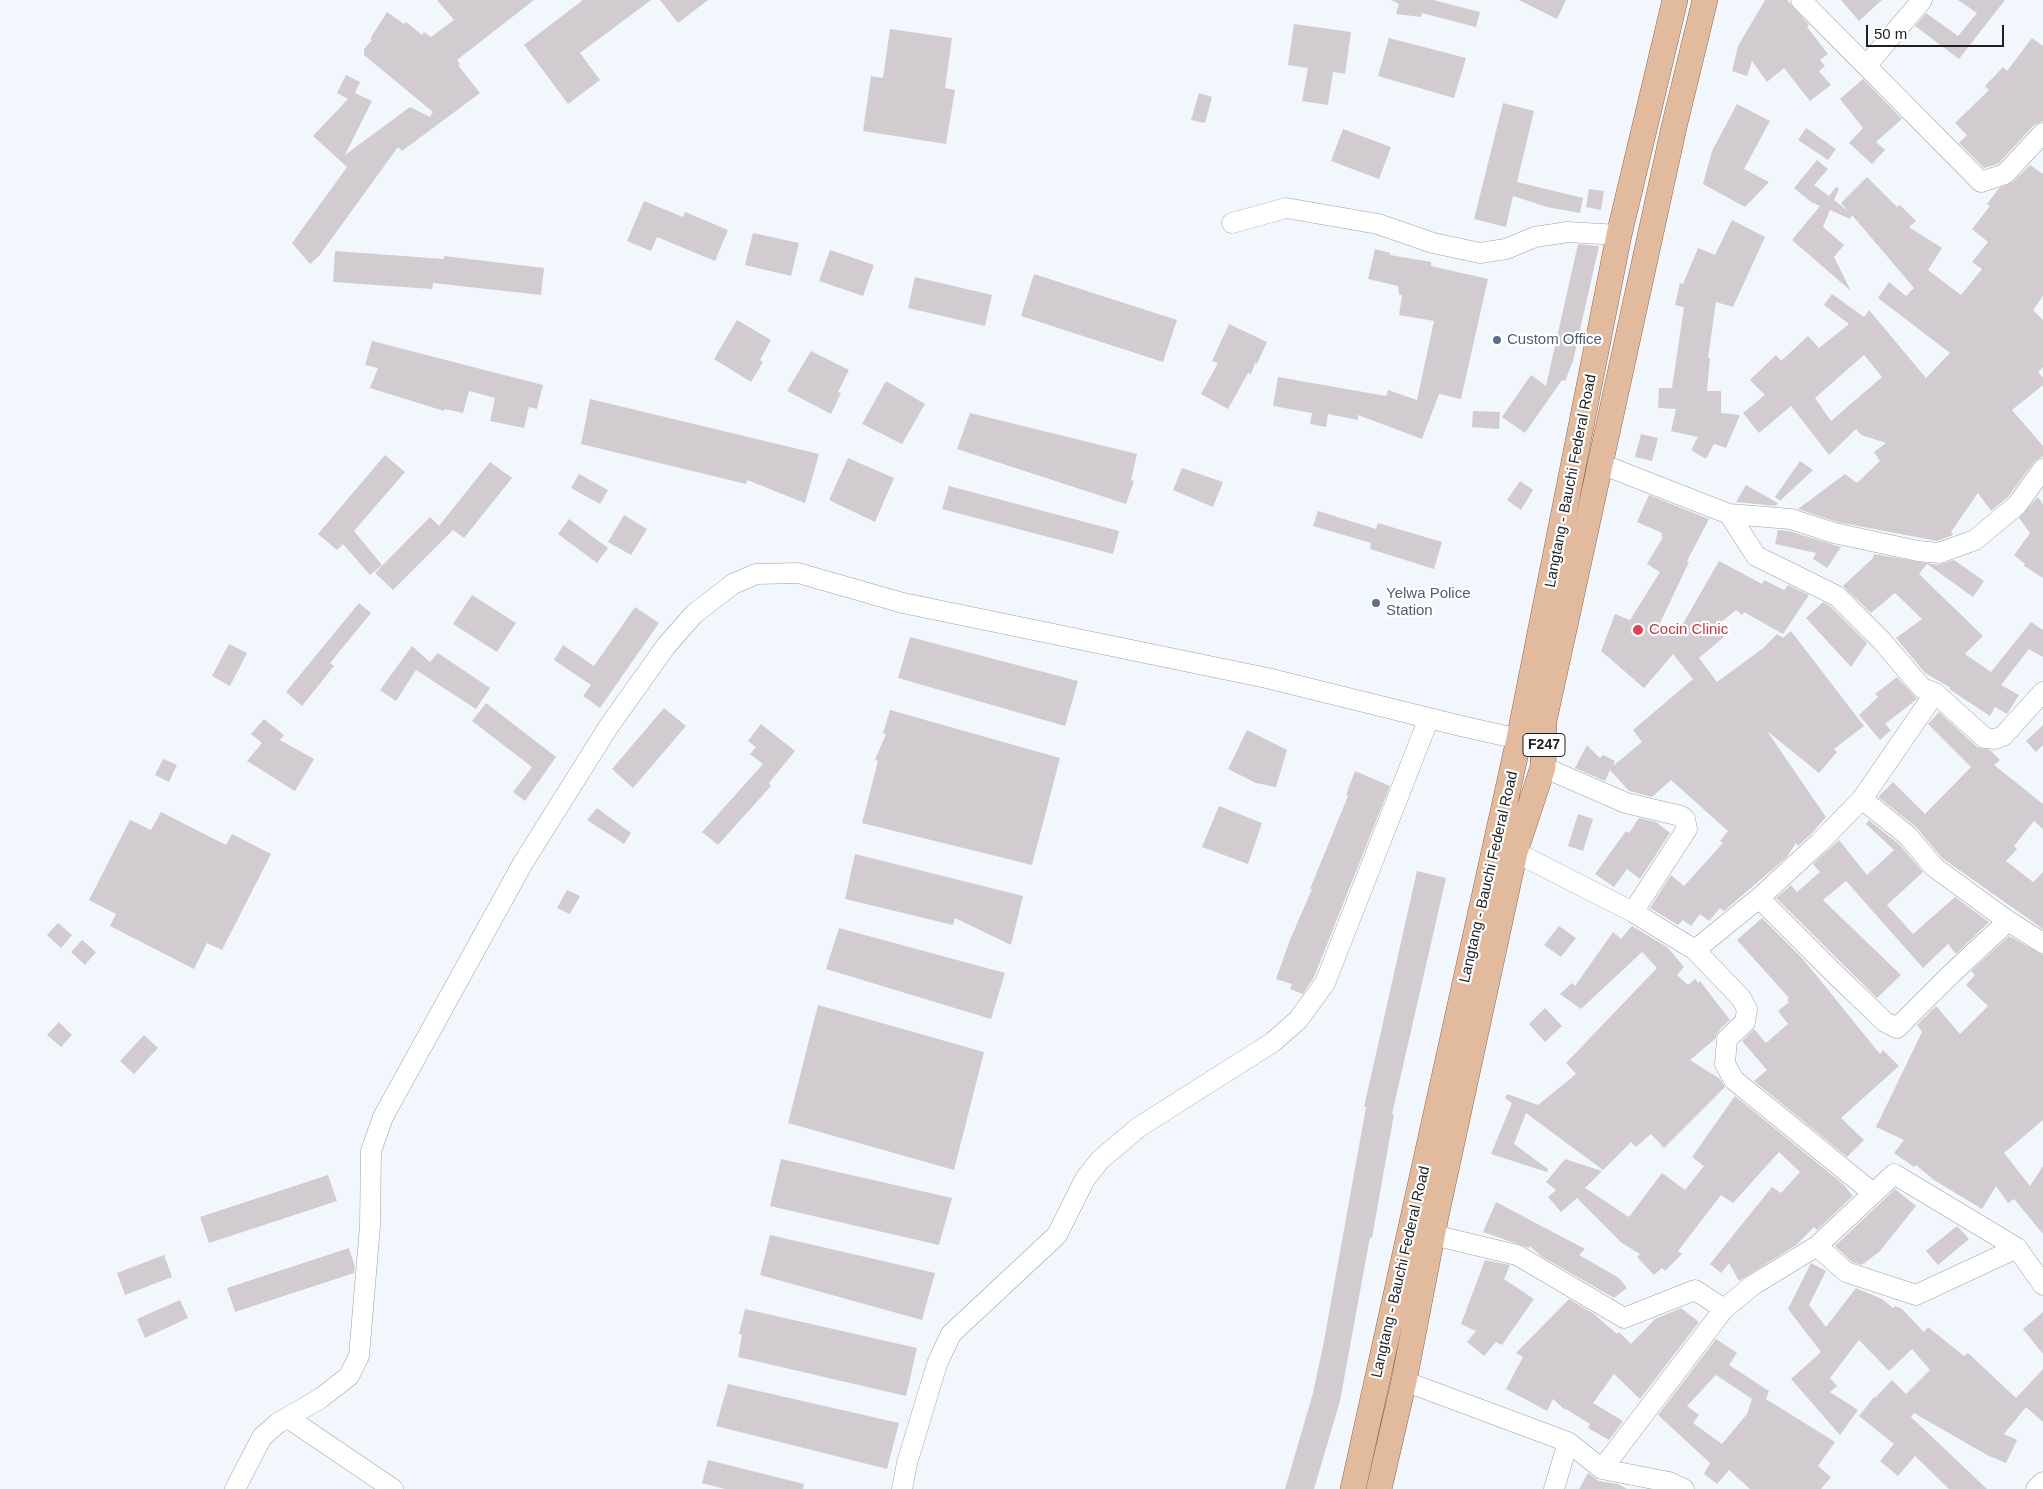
<!DOCTYPE html>
<html>
<head>
<meta charset="utf-8">
<style>
  body { margin:0 }
  #map { position:relative; width:2043px; height:1489px; overflow:hidden; background:#f2f7fd; font-family:Arial,sans-serif }
  canvas { display:block }
  .scale { position:absolute; left:1866px; top:25px; width:138px; height:22px; box-sizing:border-box; border:2px solid #1d1f21; border-top:0; padding-left:6px; font-size:15px; line-height:18px; white-space:nowrap; color:#1d1f21; -webkit-text-stroke:4px #fff; paint-order:stroke }
</style>
</head>
<body>
<div id="map">
<canvas width="2043" height="1489"></canvas>
<div class="scale">50 m</div>
</div>
<script>
const context = document.querySelector('canvas').getContext('2d');
context.lineJoin = 'round';
function paint(path, color) { context.fillStyle = color; context.fill(path, 'evenodd'); }
const toPath = rows => new Path2D(rows.map(r => 'M' + r).join(''));
function strokePath(path, color, width, dash) { context.strokeStyle = color; context.lineWidth = width; context.lineCap = dash ? 'butt' : 'round'; context.setLineDash(dash || []); context.stroke(path); }
function drawText(font, color, halo, rows, align = 'center') {
  context.font = font + ' Arial,sans-serif'; context.lineWidth = 4.5; context.setLineDash([]); context.textBaseline = 'middle'; context.strokeStyle = halo; context.fillStyle = color; for (const [text, x, y, turn = 0] of rows) {
    context.save(); context.translate(x, y); context.rotate((+turn || 0) * Math.PI / 180); context.textAlign = isNaN(turn) ? turn : align; if (halo) context.strokeText(text, 0, 0); context.fillText(text, 0, 0); context.restore();
  }
}
const building = toPath([
  [437,0,534,0,457,60,460,64,458,65,480,93,402,151,398,147,319,256,310,264,292,243,347,167,313,136,348,99,337,93,346,75,360,82,355,93,372,101,345,155,410,107,430,117,433,112,364,55,364,49,372,40,370,39,387,12,404,24,406,22,422,35,424,32,431,37,454,20],
  [583,0,651,0,580,53,600,80,568,104,524,45],
  [660,0,708,0,678,23],
  [1391,0,1433,0,1480,12,1476,27,1422,13,1421,17,1396,14,1399,4],
  [1519,0,1566,0,1557,19],
  [1765,0,1787,0,1809,25,1807,27,1828,54,1820,60,1825,66,1819,71,1831,85,1810,101,1784,68,1767,82,1752,61,1747,76,1732,71,1738,46],
  [1841,0,1882,0,1859,21],
  [1958,0,2005,0,1959,59,1915,26,1926,13,1958,36,1977,13],
  [1294,24,1351,32,1345,74,1333,72,1328,105,1302,101,1308,68,1288,65],
  [890,29,952,38,945,88,955,90,946,144,863,131,871,76,883,78],
  [1389,38,1466,58,1454,98,1378,76],
  [2032,38,2043,46,2043,121,2034,125,1998,164,1984,168,1959,143,1967,135,1955,123,1989,90,1985,86,2003,67,2007,71],
  [1863,79,1902,119,1876,142,1885,150,1872,164,1849,143,1863,128,1840,99],
  [1199,93,1212,97,1205,123,1191,120],
  [1503,103,1534,111,1517,182,1583,198,1580,213,1547,207,1513,196,1506,227,1474,219],
  [1737,104,1770,121,1744,169,1769,182,1745,207,1703,184,1712,151],
  [1806,128,1836,149,1828,160,1798,140],
  [1343,129,1391,147,1379,179,1331,161],
  [1817,160,1828,169,1814,185,1829,196,1836,187,1839,189,1834,200,1848,211,1841,203,1867,177,1897,207,1900,205,1916,221,1909,227,1942,248,1928,270,1961,295,1982,269,1972,262,1988,242,1972,229,1990,206,1987,204,1999,188,2013,182,2030,165,2043,174,2043,296,2033,310,2043,320,2043,367,2038,372,2043,378,2043,385,2012,410,2043,446,2043,456,2034,462,2008,497,1991,511,1978,493,1951,532,1953,535,1937,541,1837,522,1798,509,1845,474,1857,483,1880,461,1874,452,1886,443,1861,435,1856,429,1829,455,1791,406,1759,433,1743,413,1765,395,1750,380,1776,355,1781,361,1808,336,1819,348,1849,324,1824,305,1832,294,1864,317,1869,310,1926,378,1950,353,1878,298,1889,282,1906,296,1914,288,1852,215,1850,219,1830,210,1823,227,1844,245,1834,257,1851,291,1792,240,1820,206,1811,202,1794,188],
  [1864,355,1882,377,1831,421,1815,398],
  [1589,189,1604,191,1601,210,1586,207],
  [644,201,683,217,685,212,728,230,715,261,657,237,651,251,627,241],
  [1732,220,1765,237,1733,307,1716,302,1708,358,1710,358,1707,391,1721,391,1721,413,1740,415,1726,448,1714,444,1706,459,1691,450,1698,437,1671,431,1676,409,1658,408,1659,388,1672,388,1684,307,1675,305,1680,283,1683,284,1698,248,1715,255],
  [753,233,799,243,791,276,745,265],
  [1578,244,1599,246,1573,361,1565,381,1562,380,1525,433,1502,417,1531,375,1546,386],
  [1375,249,1390,253,1390,255,1431,262,1431,266,1488,279,1461,399,1439,394,1422,439,1358,415,1358,420,1328,414,1326,427,1310,424,1312,413,1273,406,1278,377,1386,396,1388,390,1417,400,1434,321,1399,315,1402,295,1399,295,1398,286,1368,279],
  [830,250,874,265,863,296,819,281],
  [335,251,444,259,444,256,544,268,541,295,433,283,432,289,333,282],
  [1034,274,1177,320,1163,362,1021,316],
  [915,277,992,295,985,326,908,308],
  [737,320,771,340,760,360,763,362,751,382,714,359],
  [1229,324,1267,342,1257,364,1255,363,1251,374,1248,373,1228,409,1201,394,1218,363,1212,361],
  [372,341,543,385,537,409,529,407,524,428,490,421,495,398,469,391,463,413,445,409,444,411,370,388,378,368,365,365],
  [811,351,849,370,838,392,841,393,831,414,787,391],
  [886,381,925,404,902,444,862,424],
  [590,399,819,454,805,503,747,480,746,484,581,444],
  [1473,411,1500,412,1499,429,1472,427],
  [970,413,1137,454,1131,480,1134,481,1126,504,957,449],
  [1641,434,1658,438,1652,461,1635,457],
  [385,455,405,472,354,531,382,565,370,575,343,544,337,550,318,534],
  [848,458,894,478,875,522,829,500],
  [1800,461,1813,470,1780,501,1775,497],
  [490,462,512,478,464,538,453,530,393,590,375,573,430,517,439,526],
  [1182,468,1223,482,1213,507,1173,490],
  [579,474,608,490,600,504,571,488],
  [1520,481,1533,490,1521,510,1507,500],
  [1746,485,1778,503,1776,506,1736,502],
  [949,486,1119,531,1113,554,942,509],
  [1649,495,1709,519,1687,561,1689,562,1659,625,1677,634,1719,561,1762,584,1764,580,1784,590,1788,585,1809,595,1783,634,1744,612,1742,615,1736,610,1715,627,1724,637,1699,658,1717,682,1762,649,1777,634,1783,638,1791,631,1864,726,1834,749,1837,752,1819,773,1767,731,1826,817,1812,833,1798,846,1796,843,1787,857,1724,911,1720,908,1709,921,1700,914,1691,926,1683,920,1678,925,1650,908,1671,875,1684,886,1723,843,1720,841,1728,831,1671,780,1652,797,1629,791,1610,770,1605,781,1575,768,1587,745,1600,758,1603,755,1615,761,1613,766,1642,742,1633,730,1693,679,1673,654,1644,688,1601,651,1615,614,1630,620,1660,572,1647,564,1663,537,1661,536,1662,533,1637,522],
  [2038,497,2043,504,2043,578,2024,566,2025,564,2014,555,2030,533,2019,518],
  [1318,511,1376,529,1378,523,1442,542,1434,569,1370,549,1371,543,1313,526],
  [624,515,647,529,631,555,608,542],
  [569,519,608,548,597,563,558,534],
  [1778,530,1789,531,1841,547,1827,568,1813,559,1816,553,1775,544],
  [1874,554,1938,565,1954,560,1984,581,1973,597,1927,564,1919,574,1983,636,1965,654,1991,672,2031,622,2043,630,2043,657,2029,649,2001,685,2019,695,2007,714,1995,707,1990,716,1949,689,1951,688,1925,673,1896,638,1922,619,1895,593,1871,613,1843,586,1873,558],
  [472,595,516,623,497,652,453,624],
  [1823,602,1830,606,1867,643,1851,667,1806,618],
  [359,603,371,613,330,663,334,666,302,706,286,692],
  [635,607,659,623,600,708,583,696,591,685,554,660,563,645,594,666],
  [910,637,1078,681,1065,726,898,678],
  [229,644,247,653,230,686,212,676],
  [412,646,430,662,438,653,490,688,476,709,416,670,396,701,380,690],
  [1897,677,1917,699,1885,724,1891,730,1880,740,1859,715,1878,697,1875,694],
  [486,703,556,757,525,801,513,792,532,767,472,721],
  [664,708,686,726,633,788,612,769],
  [890,710,1060,758,1032,865,862,823,878,761,875,760,886,734,883,733],
  [1939,712,1977,747,1990,750,2000,760,1994,765,2043,804,2043,829,2034,821,2014,846,2017,849,2006,861,2033,882,2043,872,2043,929,1942,858,1916,827,1878,797,1893,782,1925,814,1971,767,1928,724],
  [264,719,284,735,280,740,314,759,295,791,247,761,262,743,251,734],
  [761,724,795,751,769,783,771,786,718,845,702,832,763,764,750,754,756,747,748,741],
  [2043,725,2043,745,2036,752,2026,741],
  [1247,730,1287,750,1276,787,1256,783,1228,769],
  [163,759,177,765,169,782,155,775],
  [1355,771,1390,786,1314,977,1303,994,1290,989,1292,984,1276,979,1290,940,1312,889,1310,889,1348,796,1346,795],
  [1219,806,1262,823,1248,864,1202,847],
  [597,808,631,833,624,844,587,820],
  [161,812,226,845,232,834,271,854,222,950,207,943,194,969,110,926,116,914,89,900,130,820,151,830],
  [1578,814,1593,819,1583,851,1568,846],
  [1639,818,1656,822,1670,833,1640,879,1627,869,1614,887,1595,874,1626,831,1629,833],
  [1869,820,1900,845,1923,872,1887,905,1913,934,1955,897,1989,922,1956,954,1948,944,1923,968,1846,881,1823,900,1901,975,1877,998,1776,898,1791,885,1797,892,1820,872,1813,864,1839,840,1867,875,1894,850,1866,824],
  [855,854,1023,896,1011,945,955,918,953,925,845,899],
  [1417,871,1446,878,1392,1114,1394,1114,1372,1238,1370,1237,1340,1401,1314,1489,1285,1489,1313,1393,1324,1341,1366,1107,1364,1107],
  [567,890,580,896,570,914,557,908],
  [1762,918,1803,959,1880,1054,1883,1050,1899,1066,1841,1118,1864,1140,1847,1157,1754,1081,1767,1070,1742,1041,1754,1029,1766,1043,1788,1024,1778,1011,1789,1002,1787,1000,1789,998,1737,940],
  [58,923,72,935,61,948,47,935],
  [1559,926,1576,938,1561,957,1544,945],
  [1632,926,1667,947,1684,967,1677,975,1688,985,1695,979,1698,983,1700,981,1730,1020,1719,1030,1715,1039,1690,1060,1720,1079,1725,1087,1664,1148,1651,1134,1636,1147,1631,1142,1603,1170,1526,1113,1514,1144,1548,1169,1547,1172,1491,1154,1512,1103,1505,1098,1507,1094,1538,1105,1576,1074,1566,1063,1657,968,1642,952,1581,1009,1560,994,1572,983,1575,986,1613,932,1621,939],
  [839,928,1005,973,991,1019,826,969],
  [2009,936,2043,955,2043,1120,2004,1153,2030,1186,2043,1166,2043,1234,2014,1199,2008,1203,1996,1186,1982,1209,1934,1180,1916,1165,1914,1167,1894,1153,1904,1140,1876,1127,1922,1032,1917,1025,1936,1006,1960,1034,1988,1006,1966,985,1975,975,1971,971],
  [82,940,96,952,85,965,71,952],
  [818,1005,984,1052,954,1170,788,1123],
  [1545,1008,1562,1026,1545,1042,1529,1024],
  [59,1022,72,1035,61,1047,47,1035],
  [144,1035,158,1048,134,1074,120,1061],
  [1735,1096,1843,1184,1853,1196,1817,1230,1814,1227,1796,1245,1739,1281,1729,1263,1721,1273,1710,1264,1772,1187,1781,1193,1800,1172,1779,1152,1733,1203,1721,1195,1678,1251,1682,1254,1665,1271,1662,1268,1654,1275,1637,1257,1640,1254,1622,1243,1577,1198,1561,1212,1548,1197,1556,1190,1546,1182,1565,1159,1602,1171,1585,1188,1629,1217,1662,1173,1685,1190,1704,1166,1692,1157],
  [781,1159,952,1198,939,1245,770,1206],
  [328,1175,337,1201,209,1243,200,1217],
  [1895,1189,1916,1206,1880,1251,1862,1265,1852,1262,1835,1246],
  [1496,1202,1585,1249,1579,1255,1619,1278,1627,1288,1614,1298,1541,1256,1530,1246,1529,1248,1483,1232],
  [1957,1226,1969,1239,1938,1265,1926,1251],
  [770,1235,935,1273,922,1320,760,1275],
  [349,1248,355,1267,354,1273,235,1312,227,1288],
  [164,1255,172,1277,125,1295,117,1273],
  [1485,1260,1510,1265,1504,1279,1534,1299,1502,1345,1496,1342,1484,1356,1467,1342,1476,1331,1461,1324],
  [1811,1263,1826,1271,1809,1305,1826,1327,1856,1288,1882,1299,1893,1308,1895,1306,1902,1309,1924,1332,1928,1327,1964,1356,1968,1353,2016,1398,2043,1369,2043,1422,2026,1407,2004,1434,2017,1440,2006,1463,1987,1455,1914,1413,1911,1417,1987,1489,1949,1489,1915,1456,1898,1476,1880,1461,1894,1444,1859,1416,1874,1397,1875,1398,1892,1380,1906,1394,1930,1370,1912,1349,1889,1371,1859,1340,1830,1378,1837,1386,1830,1392,1858,1410,1840,1435,1791,1379,1821,1352,1788,1309],
  [1569,1299,1594,1314,1617,1334,1619,1332,1631,1344,1655,1319,1681,1308,1699,1322,1640,1399,1614,1374,1593,1403,1623,1421,1609,1440,1588,1428,1590,1424,1566,1409,1565,1410,1553,1399,1547,1411,1506,1389,1523,1357,1516,1353],
  [180,1300,188,1318,145,1338,137,1319],
  [745,1309,917,1348,906,1396,738,1357,742,1335,739,1334],
  [2043,1312,2043,1354,2023,1329],
  [1716,1339,1737,1353,1729,1365,1769,1391,1766,1399,1835,1442,1818,1466,1831,1477,1821,1489,1750,1489,1729,1470,1717,1484,1704,1474,1710,1463,1658,1415],
  [1716,1375,1752,1399,1747,1414,1722,1444,1693,1423,1699,1415,1687,1406],
  [728,1384,899,1423,887,1469,716,1426],
  [708,1460,804,1484,803,1489,725,1489,702,1483],
  [1588,1473,1599,1481,1618,1484,1627,1489,1579,1489]
]);
const minor = toPath([
  [1801,0,1981,182,2005,174,2043,133],
  [1867,65,1922,0],
  [1232,223,1286,208,1378,224,1433,243,1480,253,1506,249,1535,237,1568,232,1619,235],
  [1601,464,1729,514,1756,556,1837,596,1881,640,1922,688,1935,693,1862,799,1820,842,1759,898,1695,950],
  [1729,514,1791,519,1834,533,1918,551,1939,553,1975,540,2017,505,2043,469],
  [1935,693,1985,738,1995,739,2003,736,2043,692],
  [1543,767,1626,803,1681,816,1685,819,1687,829,1633,912],
  [1862,799,1908,836,1934,867,2008,921,2043,943],
  [1515,852,1633,912,1695,950,1741,998,1747,1009,1745,1022,1727,1039,1725,1064,1734,1080,1873,1193],
  [1759,898,1836,975,1885,1022,1897,1028,1948,977,2008,921],
  [1433,1235,1517,1255,1624,1318,1695,1290,1724,1309],
  [1817,1246,1846,1272,1916,1295,2017,1248],
  [1404,1381,1568,1442,1602,1469,1669,1482,1684,1489],
  [288,1418,393,1489],
  [1602,1469,1724,1309,1753,1285,1817,1246,1894,1174,2017,1248,2043,1285],
  [235,1489,262,1437,278,1423,321,1398,349,1376,359,1356,370,1226,371,1151,383,1117,523,863,609,726,666,646,694,614,733,584,756,574,798,573,903,603,1267,678,1461,726,1519,739],
  [902,1489,907,1463,937,1364,951,1334,1057,1235,1085,1179,1100,1160,1139,1127,1273,1042,1298,1020,1325,983,1429,718],
  [1554,1489,1568,1442],
  [2036,1489,2043,1482]
]);
const major = toPath([
  [1353,1489,1519,739,1619,235,1675,0],
  [1379,1489,1404,1381,1436,1216,1515,852,1543,767,1544,721,1674,127,1705,0]
]);
const markers = [
  [1497,340,5,"#5c6f8a"],
  [1376,603,5,"#5c6f8a"],
  [1638,630,6,"#e0444e"]
];
const shields = [
  [1544,745,42]
];
const shieldNames = [
  ["F247",1544,745]
];
const serviceNames = [
  ["Custom Office",1507,340],
  ["Yelwa Police",1386,594],
  ["Station",1386,611]
];
const streetNames = [
  ["Langtang - Bauchi Federal Road",1571,481,-79],
  ["Langtang - Bauchi Federal Road",1489,877,-77],
  ["Langtang - Bauchi Federal Road",1401,1272,-77]
];
const healthNames = [
  ["Cocin Clinic",1649,630]
];
paint(building, '#d2ccd0');
strokePath(minor, '#9ca0a6', 21);
strokePath(major, '#916647', 26);
strokePath(minor, '#fff', 20);
strokePath(major, '#e2ba9d', 25);
for (const [x, y, r, color] of markers) { const dot = new Path2D(); dot.arc(x, y, r, 0, 2 * Math.PI); context.fillStyle = color; context.fill(dot); strokePath(dot, '#fff', 2); }
for (const [x, y, w] of shields) { const box = new Path2D(); box.roundRect(x - w / 2, y - 11.5, w, 23, 4); context.fillStyle = '#fff'; context.fill(box); strokePath(box, '#1d1f21', 1); }
drawText('bold 14px', '#1d1f21', null, shieldNames);
drawText('15px', '#4e5e75', '#fff', serviceNames, 'left');
drawText('15px', '#1d1f21', '#fff', streetNames);
drawText('15px', '#be3a42', '#fff', healthNames, 'left');
</script>
</body>
</html>
